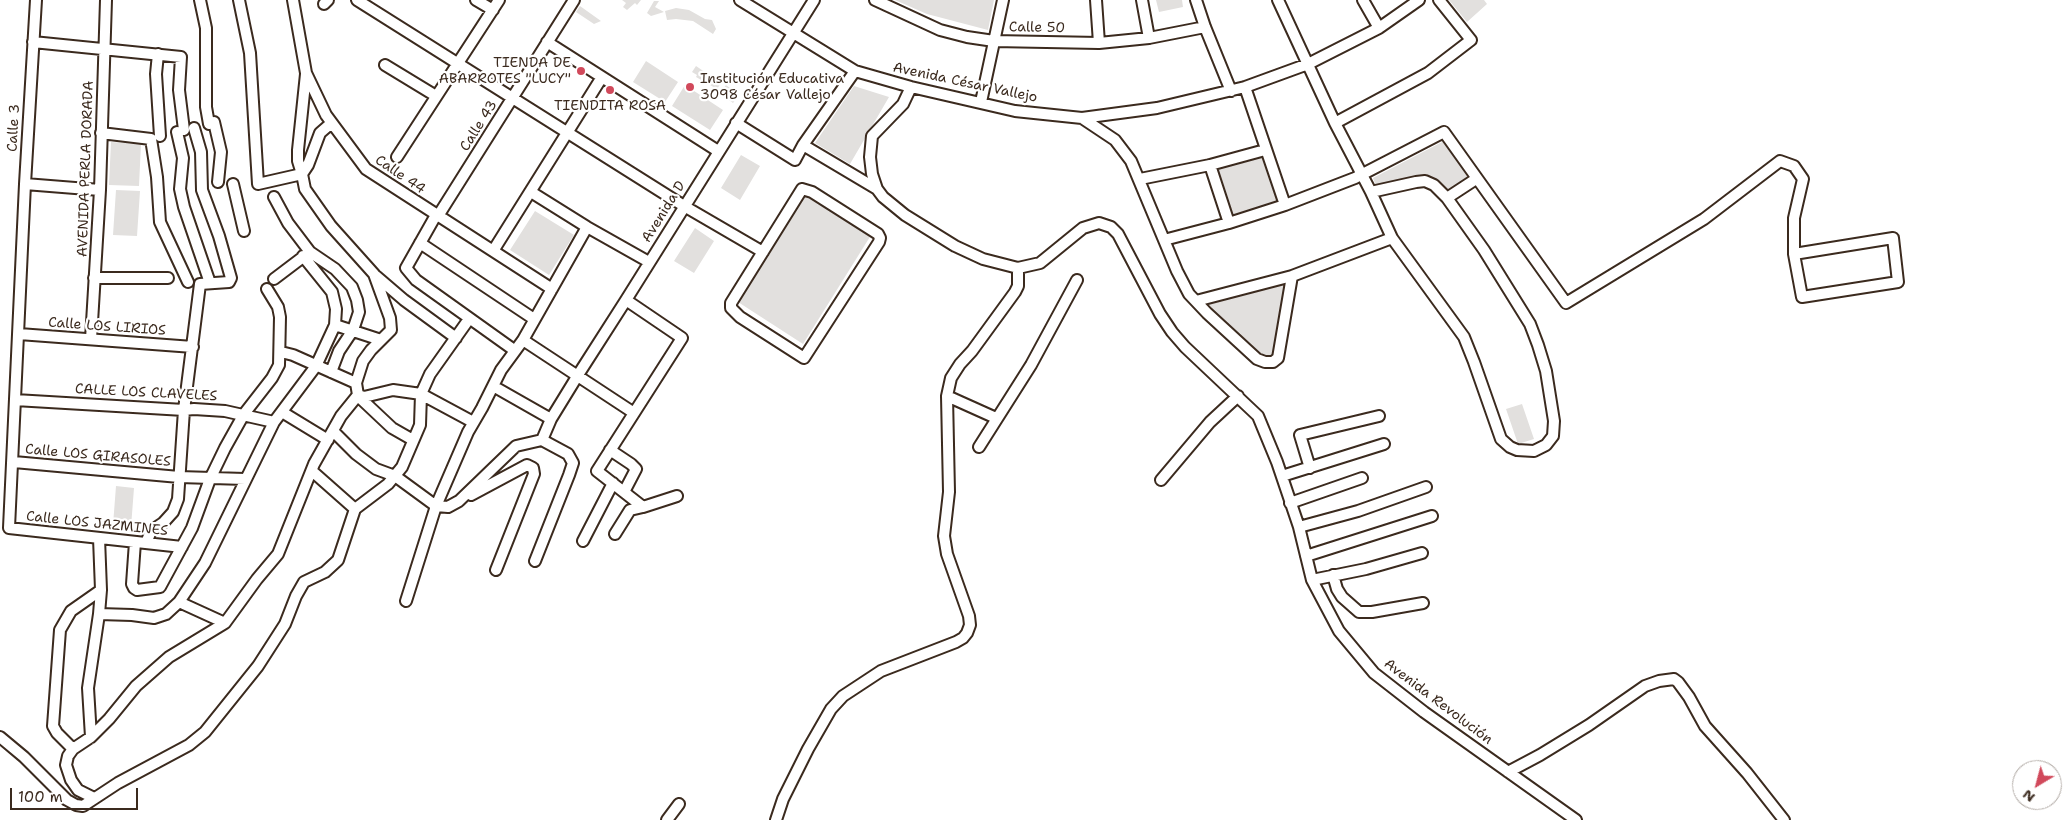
<!DOCTYPE html>
<html>
<head>
<meta charset="utf-8">
<style>
  body { margin:0 }
  #map { position:relative; width:2072px; height:820px; overflow:hidden; background:#fff; font-family:"Shantell Sans",sans-serif }
  canvas { display:block }
  .north { position:absolute; left:2012px; top:760px; width:50px; height:50px; box-sizing:border-box; background:#fff; border:1px solid #b1aaa5; border-radius:50%; rotate:217deg; font-size:14px; font-weight:700; line-height:20px; text-align:center; color:#3b2a1e }
  .north::after { content:''; display:block; margin:auto; width:18px; height:22px; background:#d1495b; clip-path:polygon(50% 0,100% 100%,50% 72%,0 100%) }
  .scale { position:absolute; left:10px; top:788px; width:128px; height:22px; box-sizing:border-box; border:2px solid #3b2a1e; border-top:0; padding-left:6px; font-size:15px; line-height:18px; white-space:nowrap; color:#3b2a1e; -webkit-text-stroke:4px #fff; paint-order:stroke }
</style>
</head>
<body>
<div id="map">
<canvas width="2072" height="820"></canvas>
<div class="north">N</div>
<div class="scale">100 m</div>
</div>
<script>
const context = document.querySelector('canvas').getContext('2d');
context.lineJoin = 'round';
function paint(path, color) { context.fillStyle = color; context.fill(path, 'evenodd'); }
const toPath = rows => new Path2D(rows.map(r => 'M' + r).join(''));
function strokePath(path, color, width, dash) { context.strokeStyle = color; context.lineWidth = width; context.lineCap = dash ? 'butt' : 'round'; context.setLineDash(dash || []); context.stroke(path); }
function drawText(font, color, halo, rows, align = 'center') {
  context.font = font + ' "Shantell Sans",sans-serif'; context.lineWidth = 4.5; context.setLineDash([]); context.textBaseline = 'middle'; context.strokeStyle = halo; context.fillStyle = color; for (const [text, x, y, turn = 0] of rows) {
    context.save(); context.translate(x, y); context.rotate((+turn || 0) * Math.PI / 180); context.textAlign = isNaN(turn) ? turn : align; if (halo) context.strokeText(text, 0, 0); context.fillText(text, 0, 0); context.restore();
  }
}
const green = toPath([
  [622,0,641,0,637,5,635,3,627,10,623,7,626,3],
  [895,0,994,0,988,30,927,14],
  [1156,0,1182,0,1183,7,1159,12],
  [1449,0,1484,0,1487,4,1467,22],
  [654,1,659,1,655,7,664,12,651,16,647,13],
  [580,6,601,21,594,24,576,12],
  [676,8,689,10,705,19,712,20,716,29,713,34,693,21,676,19,667,20,665,11],
  [646,61,678,82,665,102,633,82],
  [696,66,721,83,717,89,696,77,697,75,692,72],
  [685,85,723,110,710,130,672,106],
  [726,85,739,95,733,103,720,93],
  [854,86,889,97,850,164,815,143],
  [1444,141,1472,178,1449,194,1439,181,1428,175,1376,186,1373,178],
  [111,142,141,144,139,186,109,185],
  [741,155,760,166,740,200,721,188],
  [1262,156,1279,204,1231,218,1215,168],
  [116,190,140,191,137,236,113,235],
  [808,191,873,232,803,344,738,302],
  [535,211,574,235,549,275,510,250],
  [695,228,714,241,694,273,674,261],
  [1285,284,1274,354,1270,356,1259,353,1205,304],
  [1522,404,1534,439,1518,444,1506,409],
  [116,486,134,488,131,527,113,525]
]);
const minor = toPath([
  [36,0,25,184,9,528,182,547],
  [200,0,206,28,206,107,209,124],
  [239,0,250,53,258,184,302,174,298,161,298,150,306,74],
  [293,0,306,73,326,115,366,169,552,289],
  [357,0,684,206,763,252],
  [476,0,493,10],
  [740,0,855,71,911,87,1015,111,1082,118,1157,108,1245,87,1308,64,1379,28,1419,0],
  [875,0,940,30,967,37,994,41,1099,43,1149,38,1205,27],
  [1096,0,1099,43],
  [1142,0,1149,38],
  [1196,0,1205,27,1231,91],
  [1278,0,1335,123,1371,192,1392,238,1464,337,1474,362,1501,439,1510,447,1517,450,1534,451,1546,445,1553,436,1554,421,1546,371,1538,345,1530,324,1484,250,1447,198,1434,185,1425,181,1416,182,1371,192],
  [1363,0,1379,28],
  [324,4,328,0],
  [33,42,181,57,179,90,184,130],
  [547,42,718,151],
  [158,54,156,74,160,136],
  [385,65,436,96],
  [911,87,903,104,872,136,870,157,872,174,877,189,883,197,905,215,955,246,983,259,1018,268,1040,263,1083,228,1099,223,1111,227,1118,234,1160,314,1172,332,1185,347,1258,416,1277,462,1299,527,1312,580,1339,631,1374,673,1424,712,1576,820],
  [1245,87,1285,205],
  [981,102,1003,0],
  [1082,118,1115,140,1131,161,1177,271,1189,294,1207,313,1257,359,1265,362,1273,362,1278,358,1292,276],
  [214,122,221,152,218,182],
  [736,123,795,160,803,145,855,71],
  [1335,123,1428,73,1471,40,1439,0],
  [177,132,183,158,180,189,184,207,210,283],
  [101,133,151,139,157,177,160,222,188,282],
  [803,145,877,189],
  [397,157,499,0],
  [1210,165,1229,223],
  [1140,179,1210,165,1265,150],
  [25,184,100,190],
  [233,184,244,231],
  [802,189,812,192,878,234,880,238,879,242,804,358,740,317,731,308,731,303,802,189],
  [531,192,587,227,649,262],
  [274,197,288,223,310,252,335,269,352,287,357,300,359,312,353,330,339,351,331,372],
  [1447,198,1476,179],
  [436,215,406,268,416,280,514,350],
  [438,216,574,0],
  [1164,240,1229,223,1285,205,1355,178,1444,132,1566,303,1704,219,1780,161,1794,166,1803,179,1794,218,1794,254,1802,297,1898,282,1893,238,1794,254],
  [420,243,534,319],
  [493,251,602,77],
  [303,256,332,292,336,309,335,325],
  [376,276,404,300,456,338],
  [94,278,168,278],
  [274,279,307,254],
  [626,300,682,338,597,471,643,507,677,496],
  [1196,301,1292,276,1392,238],
  [19,334,193,347],
  [91,339,100,190,106,0],
  [523,340,634,413],
  [281,352,293,355,356,383],
  [493,386,551,419],
  [358,395,364,397,393,390,421,394,473,422],
  [358,396,392,428,413,440],
  [947,396,996,418],
  [15,400,184,410,194,409,225,411,274,422],
  [282,412,328,440],
  [333,431,356,454,376,469,395,476,436,506,448,507,459,501,516,446,542,440,568,454,573,463,569,475,535,561],
  [542,440,551,419,578,375,626,300,814,0],
  [979,447,1031,365,1077,280],
  [610,450,631,464,636,469,624,492],
  [14,462,179,477,245,479],
  [1310,468,1300,435,1379,416],
  [312,471,355,509],
  [1282,476,1384,444],
  [1161,480,1210,422,1238,396],
  [471,495,527,465,533,468,534,474,496,570],
  [1290,503,1362,478],
  [1299,527,1358,511,1426,487],
  [615,534,630,510,643,507],
  [583,541,613,483],
  [135,542,132,584,134,588,137,590,160,587,192,528,210,479,225,448,244,414,272,378,279,365,280,317,278,307,267,289],
  [146,543,151,531,163,523,173,512,178,499,184,410,200,284,229,282,231,278,219,236,202,190,201,152,194,128],
  [1306,556,1432,516],
  [1333,575,1337,589,1342,597,1359,612,1372,612,1423,603],
  [1312,580,1366,569,1422,553],
  [406,601,436,506,468,432,482,408,501,370,523,340,587,227],
  [179,602,225,623],
  [99,614,132,615,154,618,166,614,179,602,205,563,274,422,316,366,335,325,381,340],
  [0,737,24,757,67,800,76,805,83,806,118,783,189,745,205,732,258,666,285,624,296,596,304,582,325,572,338,560,355,509,388,484,402,467,420,425,421,394,430,374,469,319],
  [91,737,88,688,99,614,101,590,99,538],
  [73,749,57,733,53,726,60,630,71,611,101,590],
  [1508,772,1540,755,1589,725,1645,686,1659,681,1674,679,1678,682,1689,697,1705,726,1747,773,1784,820],
  [94,798,78,790,71,780,66,765,68,756,73,749,91,737,109,719,136,686,169,657,225,623,257,579,278,554,314,464,341,416,358,395,356,383,363,361,371,350,391,330,390,318,374,274,331,226,305,189,302,174,308,165,320,133,328,126,334,126],
  [667,820,679,804],
  [776,820,783,799,808,749,831,709,843,696,881,671,956,642,963,638,967,633,970,625,969,616,947,554,944,536,949,492,947,396,951,378,960,364,972,351,1015,292,1018,286,1018,268]
]);
const markers = [
  [581,71,5,"#d1495b"],
  [690,87,5,"#d1495b"],
  [610,90,5,"#d1495b"]
];
const streetNames = [
  ["Calle 50",1037,28,1],
  ["Avenida César Vallejo",965,83,12],
  ["Calle 43",479,126,-58],
  ["Calle 3",14,128,-87],
  ["AVENIDA PERLA DORADA",86,169,-88],
  ["Calle 44",400,175,34],
  ["Avenida D",664,212,-58],
  ["Calle LOS LIRIOS",107,327,4],
  ["CALLE LOS CLAVELES",146,393,3],
  ["Calle LOS GIRASOLES",98,456,5],
  ["Calle LOS JAZMINES",97,524,6],
  ["Avenida Revolución",1438,702,37]
];
const poiNames = [
  ["TIENDA DE",571,63],
  ["ABARROTES \"LUCY\"",571,79],
  ["Institución Educativa",700,79,"left"],
  ["3098 César Vallejo",700,95,"left"],
  ["TIENDITA ROSA",610,106,"center"]
];
paint(green, '#e2e0de');
strokePath(minor, '#3b2a1e', 14);
strokePath(minor, '#fff', 10);
for (const [x, y, r, color] of markers) { const dot = new Path2D(); dot.arc(x, y, r, 0, 2 * Math.PI); context.fillStyle = color; context.fill(dot); strokePath(dot, '#fff', 2); }
drawText('14px', '#3b2a1e', '#fff', streetNames);
drawText('14px', '#3b2a1e', '#fff', poiNames, 'right');
</script>
</body>
</html>
